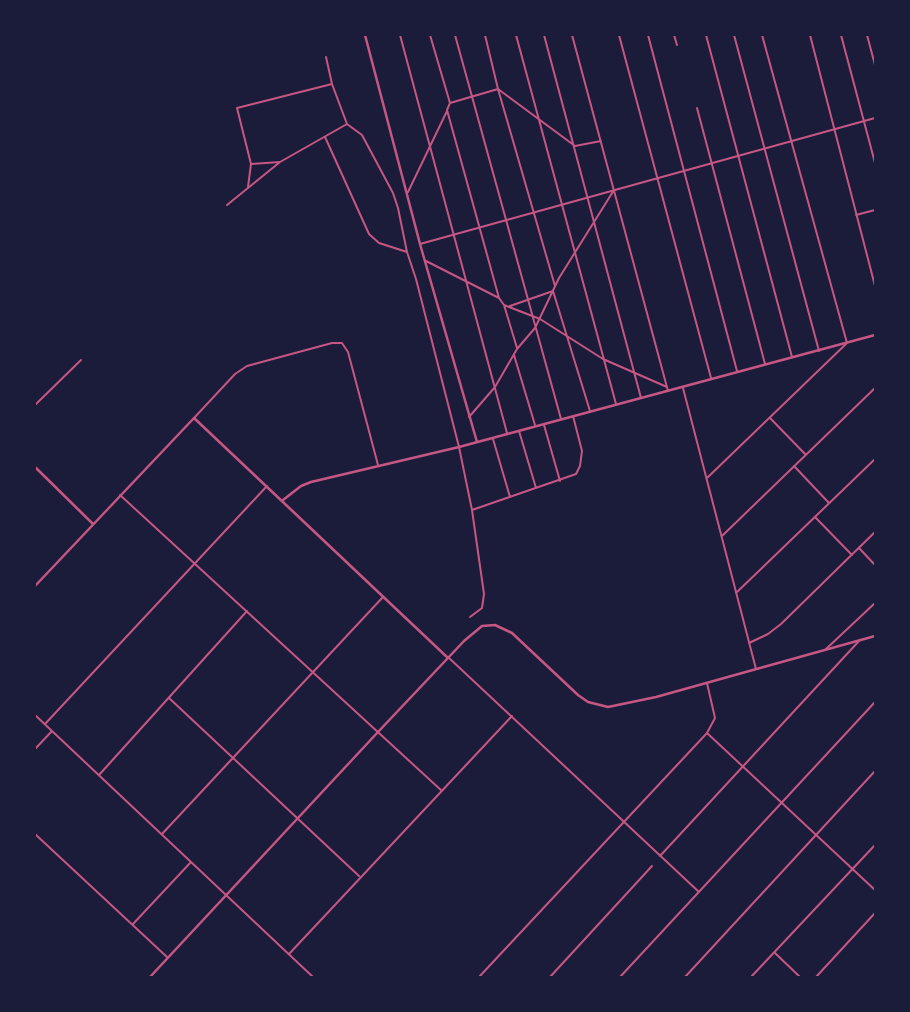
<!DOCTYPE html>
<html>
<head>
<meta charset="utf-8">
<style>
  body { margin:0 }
  #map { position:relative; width:910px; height:1012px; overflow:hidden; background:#1b1b3a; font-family:"Titillium Web",sans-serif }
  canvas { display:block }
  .frame { position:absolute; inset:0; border:36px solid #1b1b3a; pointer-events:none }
</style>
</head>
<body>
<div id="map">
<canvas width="910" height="1012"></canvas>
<div class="frame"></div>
</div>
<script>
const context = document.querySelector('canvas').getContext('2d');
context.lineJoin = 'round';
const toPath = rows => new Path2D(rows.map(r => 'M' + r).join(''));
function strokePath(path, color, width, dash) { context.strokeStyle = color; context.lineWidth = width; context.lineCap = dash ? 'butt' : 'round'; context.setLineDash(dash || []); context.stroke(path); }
const minor = toPath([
  [400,35,507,433],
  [430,35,450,103,498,89,575,146,601,141],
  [455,35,561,419],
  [485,35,498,89,555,286],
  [516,35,616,404],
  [544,35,641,398],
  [572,35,668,391],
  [619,35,711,378],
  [648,35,737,371],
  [674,35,677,45],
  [706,35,792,357],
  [734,35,819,351],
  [810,35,875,286],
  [841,35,875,163],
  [867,35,875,65],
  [326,57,332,84,347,124],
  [450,103,447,110,499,298],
  [697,108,765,364],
  [325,137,369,234,379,243,407,252,416,279,459,447,472,510,484,594,482,608,470,617],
  [251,164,280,162,347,124,362,135,393,193,398,208,407,252],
  [248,187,251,164,237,108,332,84],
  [408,192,447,111],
  [227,205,280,162],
  [856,215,875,210],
  [420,244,875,118],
  [426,261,499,298,504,305,540,319,603,359,667,387],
  [553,291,590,411],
  [504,305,517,348],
  [510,306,553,291],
  [514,355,535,425],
  [683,388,756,669],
  [35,405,81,360],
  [469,417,495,387,517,349,535,328,559,278,614,190],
  [194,418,235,374,247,366,332,343,342,343,348,352,378,465],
  [770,418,805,454],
  [544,425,560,481],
  [519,431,536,488],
  [493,439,510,497],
  [794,466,829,503],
  [707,478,847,343,762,35],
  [120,495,442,791],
  [472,510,576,474,580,466,582,451,573,416],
  [815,517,852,555],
  [722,536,875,388],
  [859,548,875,565],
  [736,593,875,459],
  [749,643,768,634,781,624,875,532],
  [826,649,875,603],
  [449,658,699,892],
  [169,698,359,876],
  [35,715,313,977],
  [45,724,267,486],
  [707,733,875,890],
  [35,749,52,731],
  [99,775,247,611],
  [35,834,167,957],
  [162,834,383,597],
  [660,856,859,641],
  [133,924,191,862],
  [775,953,800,977],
  [289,954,512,716],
  [479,977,707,733,715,718,707,683],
  [550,977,652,866],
  [620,977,875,702],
  [685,977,875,771],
  [751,977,875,845],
  [816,977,875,913]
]);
const tertiary = toPath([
  [365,35,420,244,477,442],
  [35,467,93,524],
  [283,500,301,486,311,482,459,447,875,335],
  [35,586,194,418,448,658],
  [150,977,378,732,464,641,482,626,495,625,512,633,578,695,588,702,608,707,656,697,875,636]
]);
strokePath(minor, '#c65784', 2);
strokePath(tertiary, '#c65784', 2.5);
</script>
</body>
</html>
